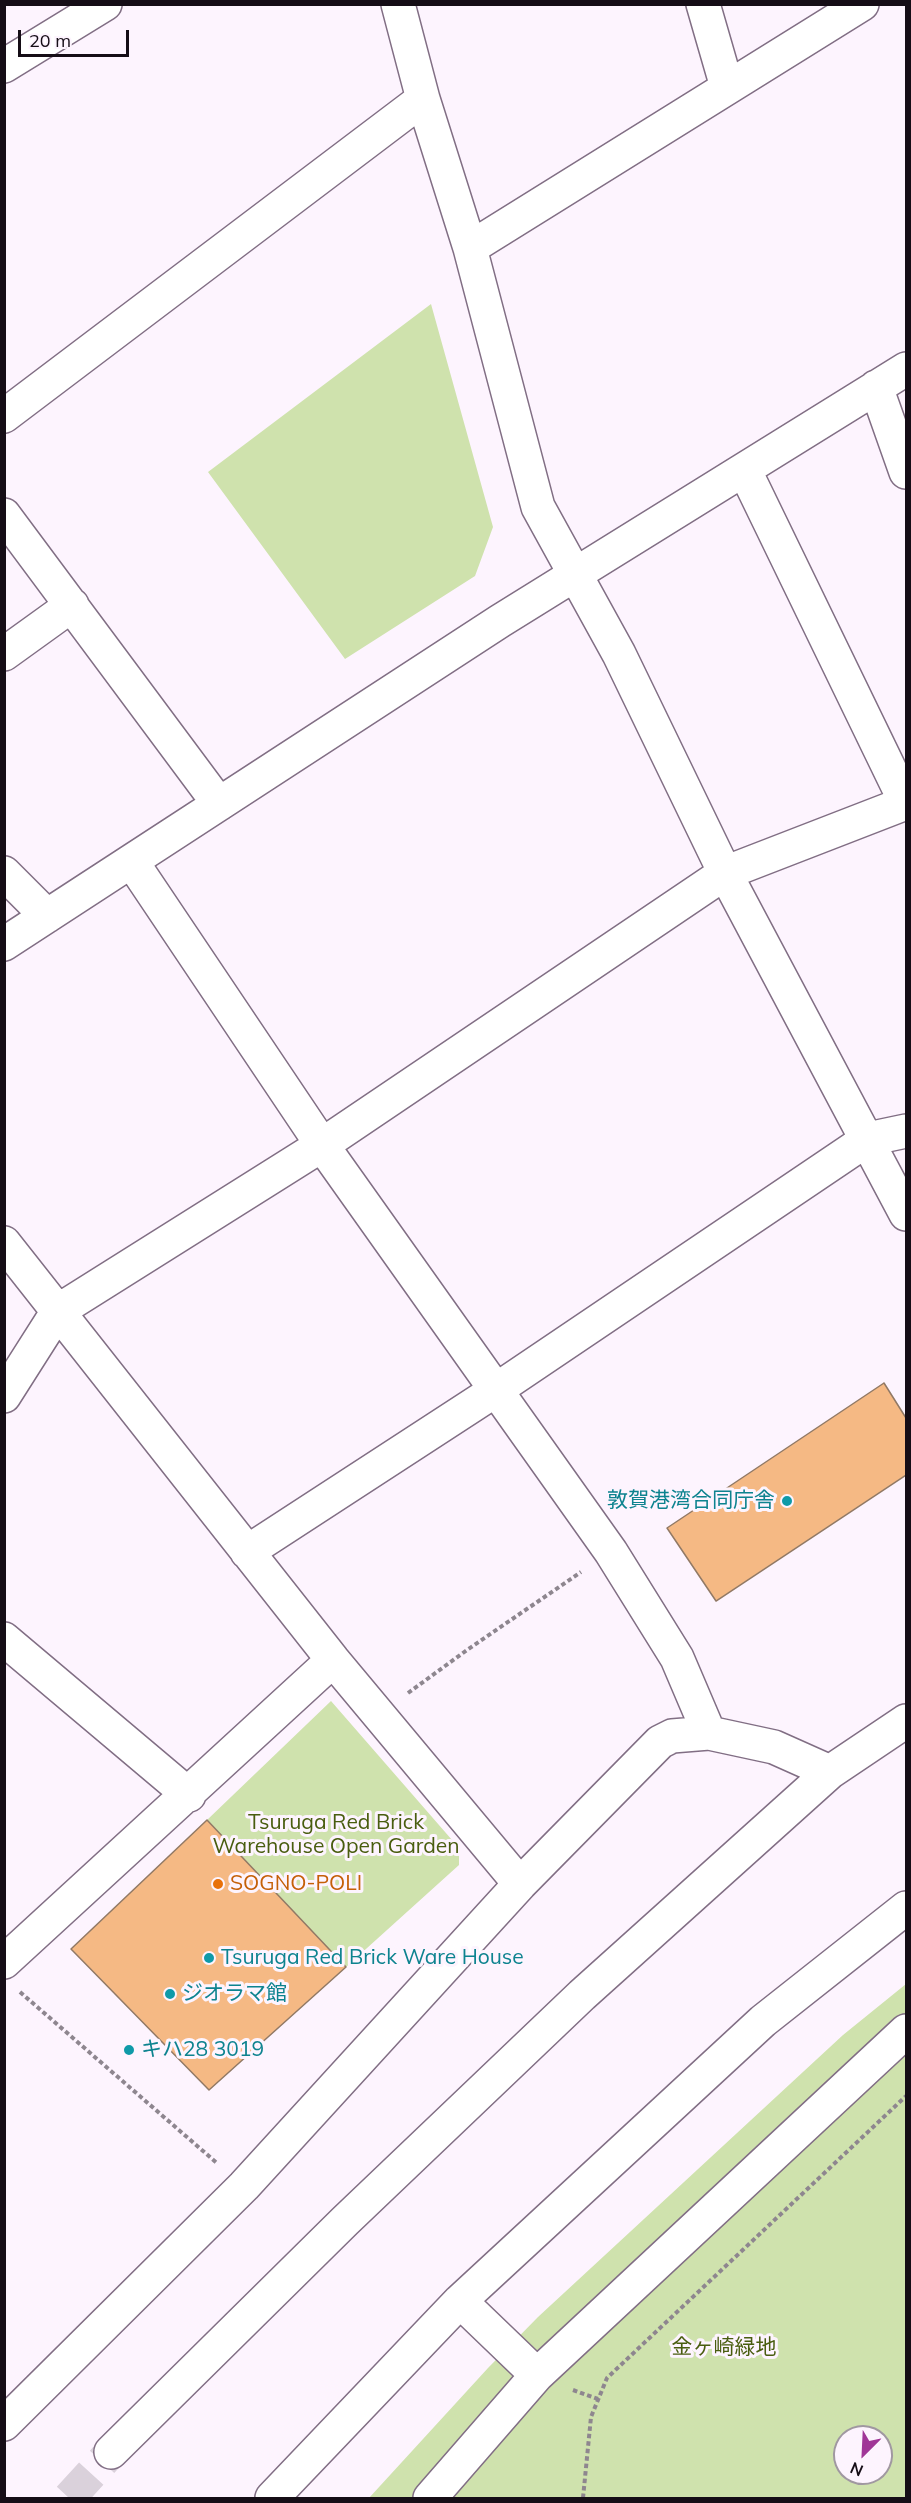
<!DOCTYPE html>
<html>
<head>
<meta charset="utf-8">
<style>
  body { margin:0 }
  #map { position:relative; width:911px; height:2503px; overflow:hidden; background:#fdf4fe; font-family:Mulish,sans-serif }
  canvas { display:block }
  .frame { position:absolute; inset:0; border:6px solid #150d16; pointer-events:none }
  .north { position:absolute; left:833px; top:2425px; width:60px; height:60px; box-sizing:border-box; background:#fdf4fe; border:2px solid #a098a1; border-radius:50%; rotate:204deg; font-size:16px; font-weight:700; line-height:24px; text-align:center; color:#150d16 }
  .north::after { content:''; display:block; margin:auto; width:21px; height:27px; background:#a03697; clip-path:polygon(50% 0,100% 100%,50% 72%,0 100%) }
  .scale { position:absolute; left:18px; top:30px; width:111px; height:27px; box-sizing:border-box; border:3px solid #150d16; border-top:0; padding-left:8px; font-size:18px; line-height:21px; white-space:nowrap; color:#150d16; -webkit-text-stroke:4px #fdf4fe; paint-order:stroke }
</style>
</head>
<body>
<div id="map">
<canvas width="911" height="2503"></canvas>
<div class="frame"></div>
<div class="north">N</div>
<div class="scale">20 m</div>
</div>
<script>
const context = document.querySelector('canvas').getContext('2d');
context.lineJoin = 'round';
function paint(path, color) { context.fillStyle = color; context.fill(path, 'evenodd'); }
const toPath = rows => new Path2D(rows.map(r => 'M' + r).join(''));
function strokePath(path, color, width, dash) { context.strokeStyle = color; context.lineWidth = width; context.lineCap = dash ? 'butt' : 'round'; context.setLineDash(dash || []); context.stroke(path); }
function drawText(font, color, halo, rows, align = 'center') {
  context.font = font + ' Mulish,"Noto Sans JP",sans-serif'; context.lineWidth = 6; context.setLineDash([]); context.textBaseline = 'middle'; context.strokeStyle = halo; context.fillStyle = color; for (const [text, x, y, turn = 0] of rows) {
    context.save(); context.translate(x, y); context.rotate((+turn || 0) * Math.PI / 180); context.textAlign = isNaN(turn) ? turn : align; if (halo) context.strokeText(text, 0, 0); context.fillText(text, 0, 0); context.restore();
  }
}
const green = toPath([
  [431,304,493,527,475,576,345,659,208,472],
  [331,1701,459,1848,459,1865,346,1967,207,1820],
  [906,1984,906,2498,369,2498,488,2368,538,2317,843,2035],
  [845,2437,881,2437,881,2473,845,2473]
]);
const building = toPath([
  [884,1383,906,1418,906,1475,716,1601,667,1528,884,1383],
  [207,1820,346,1967,209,2090,71,1949,207,1820]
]);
const minorTunnel = toPath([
  [69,2498,111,2452]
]);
const path = toPath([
  [408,1693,467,1650,581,1572],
  [20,1992,218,2164],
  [573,2390,598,2399],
  [583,2498,591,2417,607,2378,906,2096]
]);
const minor = toPath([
  [398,4,423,99,470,248,538,507,619,654,725,873,906,1214],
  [703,4,727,87],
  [4,66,105,4],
  [470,248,862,4],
  [876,387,906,472],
  [4,416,423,99],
  [745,471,906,803],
  [4,515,219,804],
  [4,654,72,605],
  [132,862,322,1145,611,1552,677,1658,709,1733],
  [4,873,47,916],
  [4,944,500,621,906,369],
  [4,1243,333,1660,520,1884],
  [4,1396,58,1311,322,1145,725,873,906,803],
  [247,1552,496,1390,868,1139,906,1131],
  [4,1639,189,1795],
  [4,1962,333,1660],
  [460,2301,537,2375],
  [4,2424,244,2186,520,1884,660,1742,672,1736,709,1733,774,1747,830,1772],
  [111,2452,345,2221,582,1995,830,1772,906,1721],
  [272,2498,460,2301,763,2021,906,1908],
  [430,2498,537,2375,906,2031]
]);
const markers = [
  [787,1501,6,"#0f9aa8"],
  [218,1884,6,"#e8710a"],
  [209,1958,6,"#0f9aa8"],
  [170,1994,6,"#0f9aa8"],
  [129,2050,6,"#0f9aa8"]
];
const cultureNames = [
  ["敦賀港湾合同庁舎",775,1501,"right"],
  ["Tsuruga Red Brick Ware House",221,1958],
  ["ジオラマ館",182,1994],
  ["キハ28 3019",141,2050]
];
const parkNames = [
  ["Tsuruga Red Brick",336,1823],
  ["Warehouse Open Garden",336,1847],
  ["金ヶ崎緑地",724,2348]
];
const foodNames = [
  ["SOGNO-POLI",230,1884]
];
paint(green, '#cfe2ad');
paint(building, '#f5b984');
strokePath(building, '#917965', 1.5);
strokePath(minorTunnel, '#dad1db', 33, [33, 16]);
strokePath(minor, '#816e84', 36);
strokePath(path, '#8e868f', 4, [4.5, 3]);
strokePath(minor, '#fff', 33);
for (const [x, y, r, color] of markers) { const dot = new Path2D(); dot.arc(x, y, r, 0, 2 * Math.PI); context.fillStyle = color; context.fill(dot); strokePath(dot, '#fdf4fe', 2); }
drawText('21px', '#0d838f', '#fdf4fe', cultureNames, 'left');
drawText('21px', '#495d0f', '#fdf4fe', parkNames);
drawText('21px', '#c56008', '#fdf4fe', foodNames, 'left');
</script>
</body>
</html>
